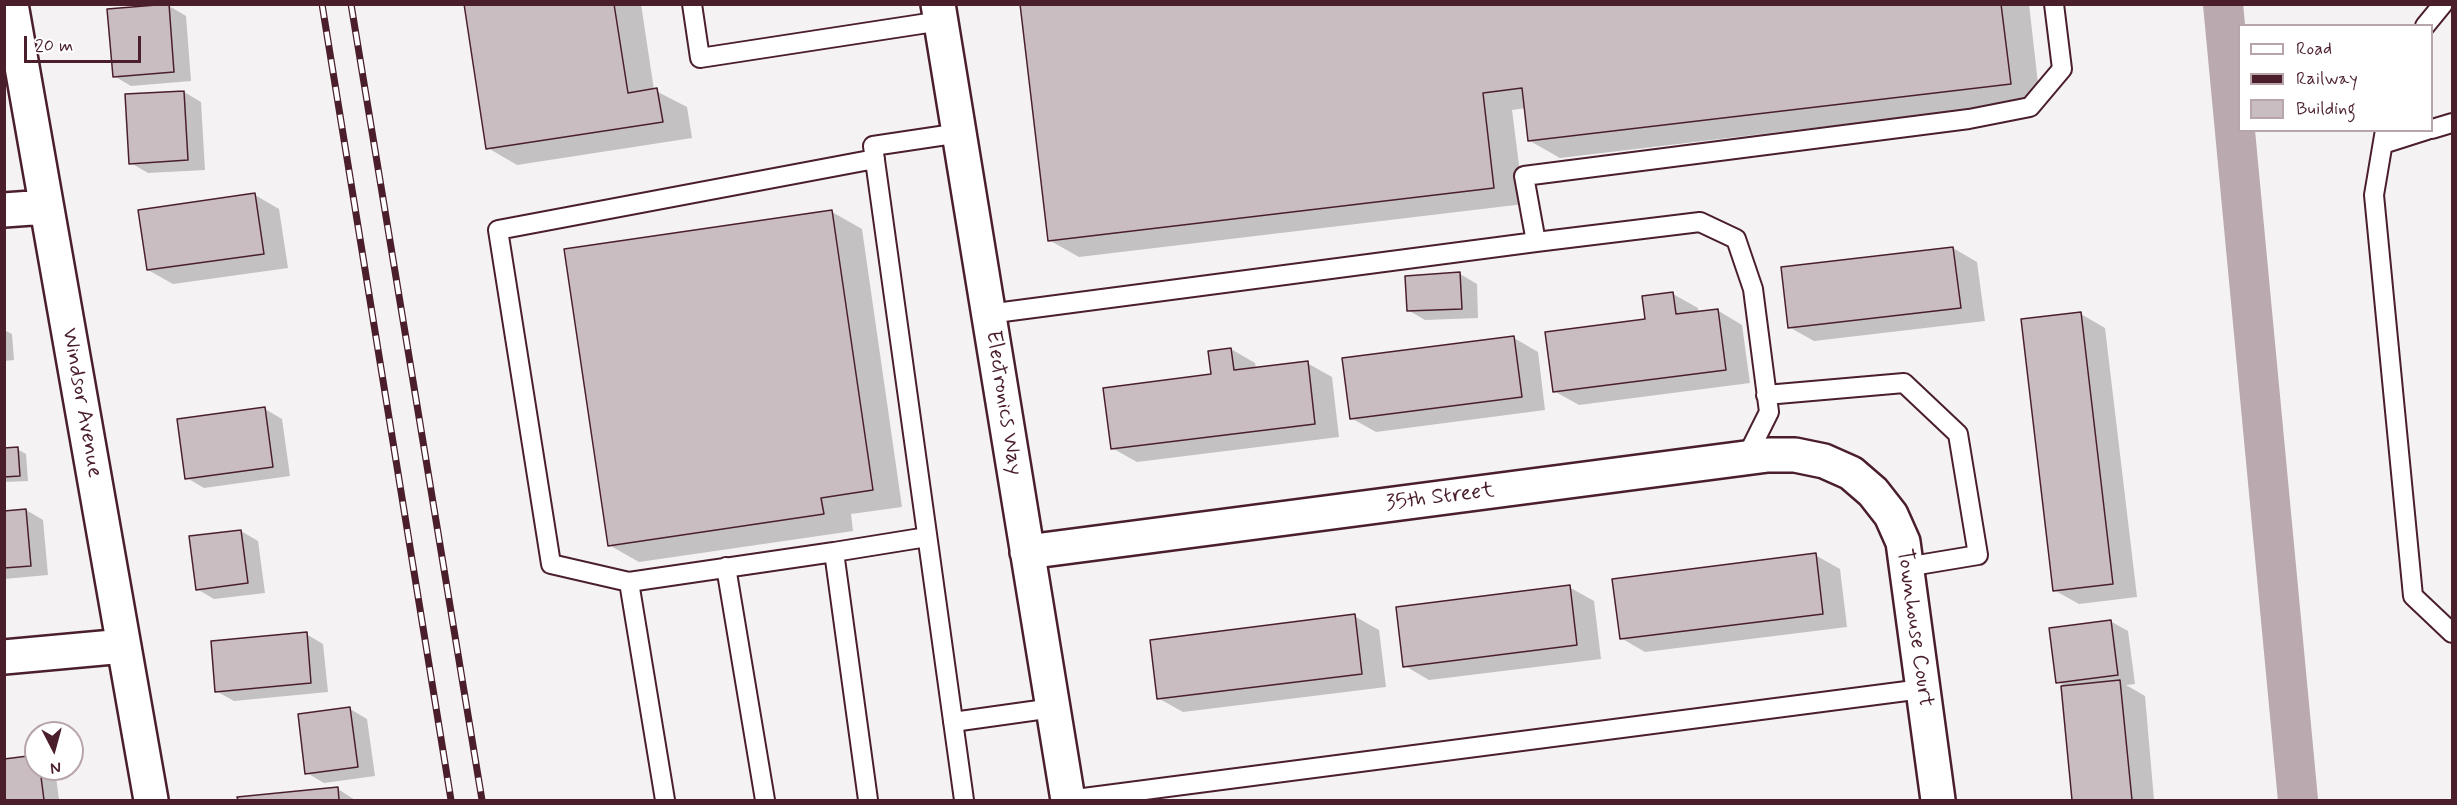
<!DOCTYPE html>
<html>
<head>
<meta charset="utf-8">
<style>
  body { margin:0 }
  #map { position:relative; width:2457px; height:805px; overflow:hidden; background:#f4f2f2; font-family:Mynerve,sans-serif }
  canvas { display:block }
  .frame { position:absolute; inset:0; border:6px solid #4a1f2b; pointer-events:none }
  .legend { position:absolute; left:2238px; top:24px; width:195px; height:108px; box-sizing:border-box; background:#fff; border:2px solid #b7a5aa; margin:0; padding:8px 10px; list-style:none; font-size:18px; color:#4a1f2b }
  .legend li { display:flex; align-items:center; gap:12px; height:30px }
  .legend b { width:30px; border:2px solid #b7a5aa }
  .north { position:absolute; left:24px; top:721px; width:60px; height:60px; box-sizing:border-box; background:#fff; border:2px solid #b7a5aa; border-radius:50%; rotate:174deg; font-size:16px; font-weight:700; line-height:24px; text-align:center; color:#4a1f2b }
  .north::after { content:''; display:block; margin:auto; width:21px; height:27px; background:#4a1f2b; clip-path:polygon(50% 0,100% 100%,50% 72%,0 100%) }
  .scale { position:absolute; left:24px; top:36px; width:117px; height:27px; box-sizing:border-box; border:3px solid #4a1f2b; border-top:0; padding-left:8px; font-size:18px; line-height:21px; white-space:nowrap; color:#4a1f2b; -webkit-text-stroke:4px #fff; paint-order:stroke }
</style>
</head>
<body>
<div id="map">
<canvas width="2457" height="805"></canvas>
<div class="frame"></div>
<ul class="legend">
<li><b style="height:8px;background:#fff"></b>Road</li>
<li><b style="height:8px;background:#4a1f2b"></b>Railway</li>
<li><b style="height:16px;background:#cabdc1"></b>Building</li>
</ul>
<div class="north">N</div>
<div class="scale">20 m</div>
</div>
<script>
const context = document.querySelector('canvas').getContext('2d');
context.lineJoin = 'round';
function paint(path, color) { context.fillStyle = color; context.fill(path, 'evenodd'); }
const toPath = rows => new Path2D(rows.map(r => 'M' + r).join(''));
function strokePath(path, color, width, dash) { context.strokeStyle = color; context.lineWidth = width; context.lineCap = dash ? 'butt' : 'round'; context.setLineDash(dash || []); context.stroke(path); }
function drawText(font, color, halo, rows, align = 'center') {
  context.font = font + ' Mynerve,sans-serif'; context.lineWidth = 5; context.setLineDash([]); context.textBaseline = 'middle'; context.strokeStyle = halo; context.fillStyle = color; for (const [text, x, y, turn = 0] of rows) {
    context.save(); context.translate(x, y); context.rotate((+turn || 0) * Math.PI / 180); context.textAlign = isNaN(turn) ? turn : align; if (halo) context.strokeText(text, 0, 0); context.fillText(text, 0, 0); context.restore();
  }
}
const shadow = toPath([
  [465,4,641,4,654,90,687,107,692,138,517,165,488,148],
  [1021,4,2029,4,2040,101,1560,158,1530,141,1526,108,1512,110,1524,204,1079,257,1049,240],
  [169,6,186,16,191,81,131,86,114,76],
  [184,92,201,102,205,170,148,173,131,163],
  [255,195,279,209,288,268,173,284,148,270],
  [832,212,862,229,902,507,851,514,853,531,639,562,609,545],
  [1953,248,1977,262,1985,321,1814,341,1789,327],
  [1460,274,1477,284,1478,318,1425,320,1408,310],
  [1673,294,1698,308,1698,313,1717,310,1742,325,1750,383,1579,405,1554,391,1647,320],
  [2081,314,2105,328,2137,597,2079,604,2054,590],
  [4,330,12,334,14,360,4,361],
  [1514,338,1538,352,1545,410,1376,432,1351,418],
  [1231,349,1255,363,1256,369,1307,363,1332,377,1339,437,1137,462,1112,448,1213,376],
  [265,409,282,419,290,476,204,488,187,478],
  [17,449,26,454,28,481,4,482,4,450],
  [26,510,43,520,48,575,4,579,4,513],
  [241,531,258,541,265,593,214,599,197,589],
  [1815,555,1840,569,1847,627,1645,652,1621,638],
  [1569,587,1594,601,1601,659,1429,680,1405,666],
  [1354,616,1379,630,1386,687,1183,712,1158,698],
  [2110,621,2128,631,2135,684,2126,685,2145,696,2154,800,2073,800,2063,685,2058,682],
  [306,634,323,644,328,692,234,701,216,691],
  [350,709,367,719,375,776,324,783,307,773],
  [36,756,36,769,55,769,59,800,4,800,4,760],
  [338,789,355,800,239,800,239,798]
]);
const canal = toPath([
  [2223,4,2298,800]
]);
const building = toPath([
  [169,4,174,72,113,77,107,9,169,4],
  [464,4,614,4,628,93,657,88,663,122,486,149,464,4],
  [1020,4,2001,4,2011,84,1528,141,1522,88,1483,93,1494,188,1048,241,1020,4],
  [184,91,188,160,129,164,125,94,184,91],
  [255,193,264,254,147,270,138,210,255,193],
  [832,210,873,490,821,498,824,514,608,546,564,249,832,210],
  [1953,247,1961,308,1788,328,1781,267,1953,247],
  [1460,272,1462,309,1407,311,1405,276,1460,272],
  [1673,292,1676,314,1718,309,1726,370,1553,392,1545,332,1645,319,1642,296,1673,292],
  [2081,312,2113,584,2053,591,2021,319,2081,312],
  [1514,336,1522,397,1350,419,1342,358,1514,336],
  [1231,348,1234,370,1308,361,1315,424,1111,449,1103,388,1211,374,1208,351,1231,348],
  [265,407,273,467,185,479,177,419,265,407],
  [18,447,20,476,4,477,4,448,18,447],
  [26,509,31,566,4,568,4,511,26,509],
  [241,530,248,583,196,590,189,536,241,530],
  [1816,553,1823,614,1620,639,1612,579,1816,553],
  [1570,585,1577,645,1403,667,1396,607,1570,585],
  [1355,614,1362,674,1157,699,1150,640,1355,614],
  [2111,620,2118,675,2056,683,2049,628,2111,620],
  [307,632,311,683,215,692,211,641,307,632],
  [2120,680,2132,800,2072,800,2061,686,2120,680],
  [350,707,358,767,305,774,298,714,350,707],
  [36,755,36,769,40,769,44,800,4,800,4,759,36,755],
  [338,787,339,800,238,800,237,797,338,787]
]);
const lane = toPath([
  [692,4,700,58,941,21],
  [2425,26,2443,4],
  [2432,129,2452,123],
  [2385,130,2374,195,2413,596,2452,633],
  [960,133,873,146,964,800],
  [2383,144,2427,130],
  [1536,242,1700,222,1736,239,1753,289,1769,412,1746,458],
  [988,314,1536,242,1524,176,1969,119,2030,107,2062,69,2054,4],
  [1766,395,1904,383,1958,434,1978,555,1906,567],
  [726,567,765,800],
  [629,582,551,564,498,230,875,159],
  [953,722,1053,708],
  [665,800,629,582,834,552],
  [868,800,834,552,927,537],
  [1068,800,1922,689]
]);
const street = toPath([
  [11,4,151,800],
  [938,4,1068,800],
  [4,210,46,207],
  [1027,552,1768,455,1795,455,1824,461,1851,473,1873,492,1891,515,1903,542,1938,800],
  [4,657,124,646]
]);
const rail = toPath([
  [322,4,451,800],
  [351,4,482,800]
]);
const streetNames = [
  ["Windsor Avenue",81,403,80],
  ["Electronics Way",1003,403,81],
  ["35th Street",1440,498,-7],
  ["Townhouse Court",1914,628,82]
];
paint(shadow, '#0003');
strokePath(canal, '#baa9ae', 40);
paint(building, '#cabdc1');
strokePath(building, '#4a1f2b', 1.5);
strokePath(lane, '#4a1f2b', 22);
strokePath(street, '#4a1f2b', 38);
strokePath(lane, '#fff', 18);
strokePath(street, '#fff', 33);
strokePath(rail, '#4a1f2b', 7);
strokePath(rail, '#fff', 4.5, [14]);
drawText('22px', '#4a1f2b', '#fff', streetNames);
</script>
</body>
</html>
